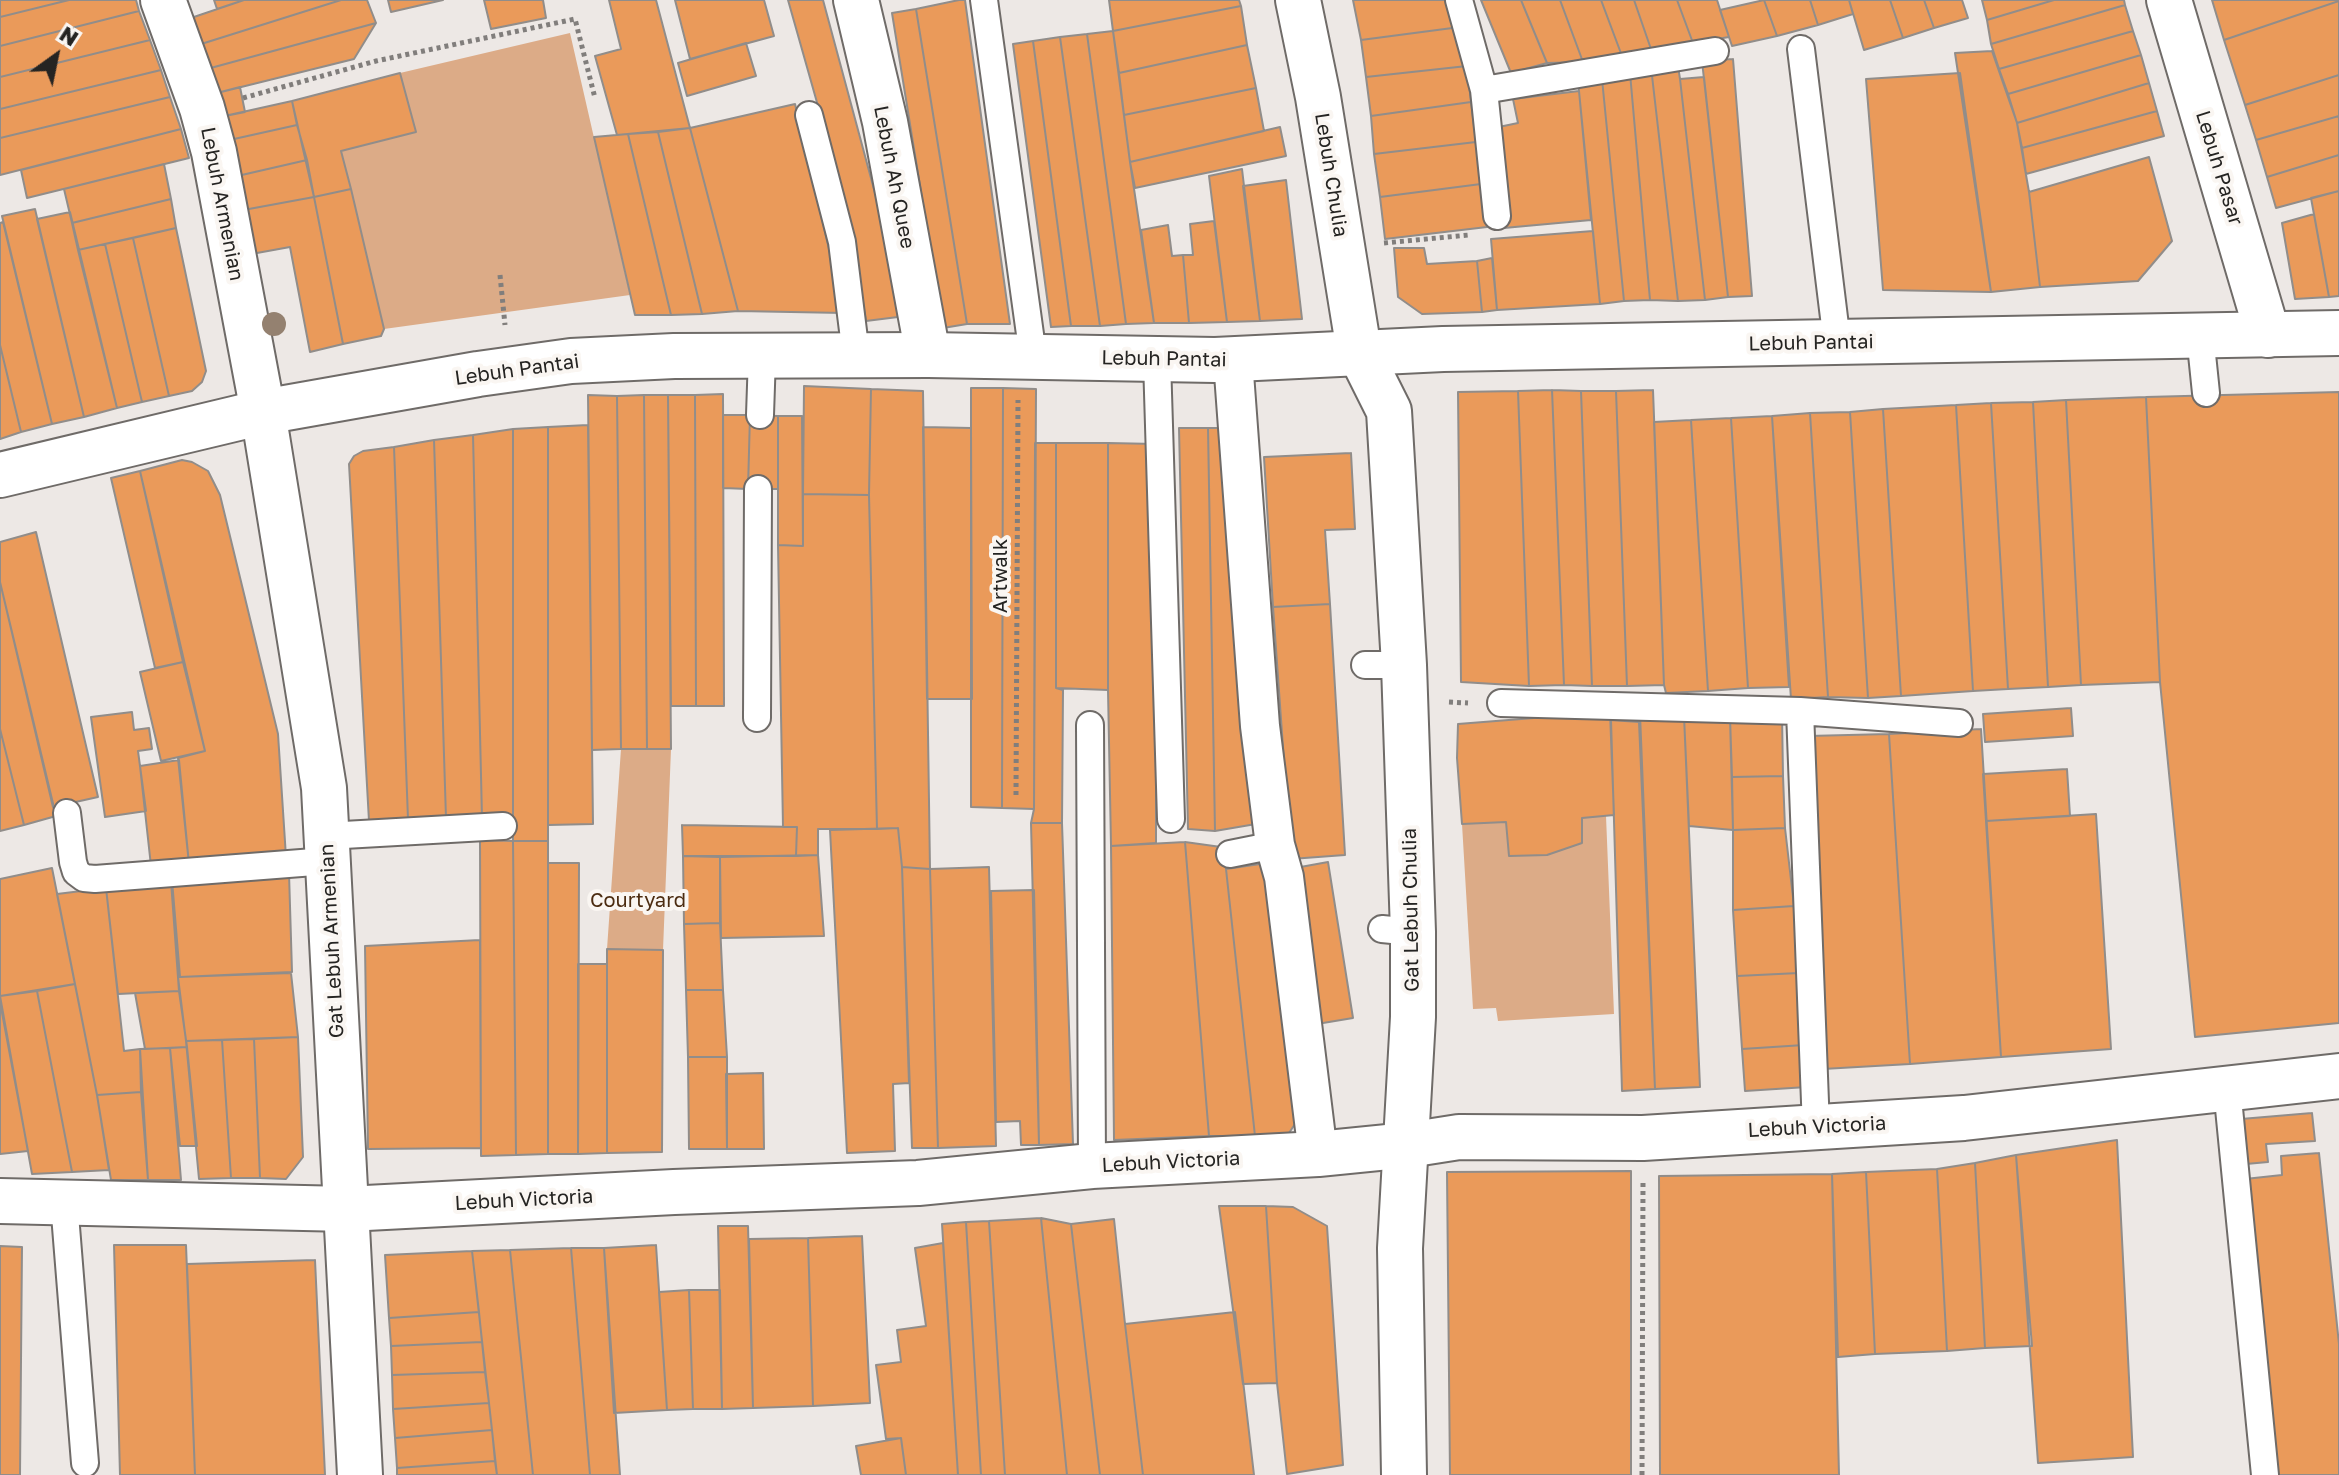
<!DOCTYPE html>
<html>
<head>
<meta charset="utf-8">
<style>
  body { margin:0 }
  #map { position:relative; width:2339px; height:1475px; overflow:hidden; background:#ede8e5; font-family:"Golos Text",sans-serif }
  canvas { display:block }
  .north { position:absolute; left:16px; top:16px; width:80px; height:80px; -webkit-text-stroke:6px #faf6f2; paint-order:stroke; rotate:33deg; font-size:22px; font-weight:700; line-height:32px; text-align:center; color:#252422 }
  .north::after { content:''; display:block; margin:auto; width:28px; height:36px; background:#252422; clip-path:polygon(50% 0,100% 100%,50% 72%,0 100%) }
</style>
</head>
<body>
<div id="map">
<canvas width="2339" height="1475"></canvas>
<div class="north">N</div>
</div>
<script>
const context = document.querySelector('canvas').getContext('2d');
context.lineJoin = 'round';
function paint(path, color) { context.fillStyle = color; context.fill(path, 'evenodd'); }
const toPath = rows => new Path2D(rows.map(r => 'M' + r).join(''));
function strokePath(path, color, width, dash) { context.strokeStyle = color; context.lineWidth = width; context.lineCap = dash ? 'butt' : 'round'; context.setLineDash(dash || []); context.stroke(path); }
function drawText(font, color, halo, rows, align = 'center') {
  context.font = font + ' "Golos Text",sans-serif'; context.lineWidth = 8; context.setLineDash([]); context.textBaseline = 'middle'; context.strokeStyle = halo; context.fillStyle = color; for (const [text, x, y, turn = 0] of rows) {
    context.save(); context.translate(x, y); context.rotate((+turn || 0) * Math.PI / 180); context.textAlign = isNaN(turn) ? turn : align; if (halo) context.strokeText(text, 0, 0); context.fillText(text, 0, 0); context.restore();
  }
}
const green = toPath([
  [570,33,630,295,384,329,341,151,416,132,400,73],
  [621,749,671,749,663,950,607,949],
  [1606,816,1614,1014,1498,1021,1496,1008,1473,1009,1462,824,1506,822,1509,856,1547,855,1582,843,1582,818]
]);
const building = toPath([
  [0,0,69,0,0,17,0,0],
  [69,0,136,0,139,11,0,46,0,17,69,0],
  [214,0,244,0,217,9,214,0],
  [244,0,341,0,198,45,188,19,244,0],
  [341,0,367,0,376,23,207,69,198,45,341,0],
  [388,0,443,0,391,12,388,0],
  [484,0,543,0,546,18,491,29,484,0],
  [609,0,656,0,690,128,617,135,595,56,621,49,609,0],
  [675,0,764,0,774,36,690,59,675,0],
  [788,0,823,0,882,219,898,317,866,321,851,233,833,159,788,0],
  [959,0,965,0,1010,324,967,324,916,9,959,0],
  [1109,0,1239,0,1241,6,1113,31,1109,0],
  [1353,0,1455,0,1460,27,1361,40,1353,0],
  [1481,0,1521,0,1547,63,1511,73,1481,0],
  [1521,0,1560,0,1583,62,1547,63,1521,0],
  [1560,0,1601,0,1622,56,1583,62,1560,0],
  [1601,0,1634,0,1652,52,1622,56,1601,0],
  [1634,0,1677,0,1693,43,1652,52,1634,0],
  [1677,0,1717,0,1729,37,1693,43,1677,0],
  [1764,0,1810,0,1818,25,1777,36,1764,0],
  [1764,0,1777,36,1732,46,1720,10,1764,0],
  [1810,0,1849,0,1853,14,1818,25,1810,0],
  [1849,0,1890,0,1903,38,1864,50,1849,0],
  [1890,0,1924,0,1934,28,1903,38,1890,0],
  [1924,0,1962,0,1968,18,1934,28,1924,0],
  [1982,0,2054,0,1987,20,1982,0],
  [2054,0,2124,0,2125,5,1991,44,1987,20,2054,0],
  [2212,0,2339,0,2339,1,2224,40,2212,0],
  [2339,1,2339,75,2245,105,2224,40,2339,1],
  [2125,5,2133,31,1999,69,1991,44,2125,5],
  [1241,6,1247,45,1119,73,1113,31,1241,6],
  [916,9,967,324,943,328,892,13,916,9],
  [139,11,150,40,0,77,0,46,139,11],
  [376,23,354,59,213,94,207,69,376,23],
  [1460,27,1467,66,1366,77,1361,40,1460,27],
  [1113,31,1130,162,1154,323,1126,324,1087,34,1113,31],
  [2133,31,2141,55,2008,94,1999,69,2133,31],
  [1087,34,1126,324,1100,326,1060,37,1087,34],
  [1060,37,1100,326,1071,326,1033,41,1060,37],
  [150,40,161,70,0,109,0,77,150,40],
  [1033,41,1071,326,1051,327,1013,44,1033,41],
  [746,43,756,76,687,96,678,63,746,43],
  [1247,45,1256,88,1124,115,1119,73,1247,45],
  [1992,51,2017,123,2029,192,2040,287,1991,292,1955,53,1992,51],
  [2141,55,2149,83,2017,123,2008,94,2141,55],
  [1733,59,1752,296,1728,297,1702,61,1733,59],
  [1467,66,1471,102,1371,116,1366,77,1467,66],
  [1678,66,1680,79,1705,300,1678,301,1651,67,1678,66],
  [1651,67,1678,301,1650,300,1630,73,1651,67],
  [161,70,170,97,0,138,0,109,161,70],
  [400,73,416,132,341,151,351,189,314,197,292,101,400,73],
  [1630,73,1650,300,1624,301,1602,79,1630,73],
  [1960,73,1991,292,1883,290,1866,79,1960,73],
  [2339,75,2339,116,2256,140,2245,105,2339,75],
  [1704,77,1728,297,1705,300,1680,79,1704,77],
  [1602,79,1624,301,1600,304,1578,81,1602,79],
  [2149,83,2157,111,2022,148,2017,123,2149,83],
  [240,87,245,112,220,117,213,94,240,87],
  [1256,88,1264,131,1130,162,1124,115,1256,88],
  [1579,91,1591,220,1504,228,1494,128,1518,123,1513,99,1579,91],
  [170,97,181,129,0,175,0,138,170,97],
  [292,101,297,125,225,141,220,117,292,101],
  [1471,102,1476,142,1374,154,1371,116,1471,102],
  [795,104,844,313,738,311,690,128,795,104],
  [2157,111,2164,136,2026,174,2022,148,2157,111],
  [2339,116,2339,155,2267,177,2256,140,2339,116],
  [297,125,307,160,233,177,225,141,297,125],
  [1280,127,1286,156,1135,188,1130,162,1280,127],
  [690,128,738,311,702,314,658,132,690,128],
  [181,129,189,158,27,198,21,170,181,129],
  [658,132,702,314,671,315,628,134,658,132],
  [628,134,671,315,635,315,594,137,628,134],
  [1476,142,1481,184,1380,197,1374,154,1476,142],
  [2339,155,2339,191,2276,208,2267,177,2339,155],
  [2149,157,2172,241,2138,281,2040,287,2029,192,2149,157],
  [307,160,314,197,238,211,233,177,307,160],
  [164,164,171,199,72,223,64,189,164,164],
  [1242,169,1260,321,1227,322,1209,176,1242,169],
  [1286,180,1302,319,1260,321,1243,186,1286,180],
  [1481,184,1487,227,1385,239,1380,197,1481,184],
  [351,189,384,329,381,336,343,344,314,197,351,189],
  [2339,191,2339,296,2329,297,2311,198,2339,191],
  [314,197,343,344,310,352,290,247,246,255,238,211,314,197],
  [171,199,176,228,78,250,72,223,171,199],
  [35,209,84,417,52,424,2,216,35,209],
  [70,212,117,408,84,417,37,219,70,212],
  [2314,214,2329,297,2295,299,2282,223,2314,214],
  [1214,221,1227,322,1189,323,1183,255,1193,255,1190,224,1214,221],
  [3,222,52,424,21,432,0,345,0,223,3,222],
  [1168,225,1172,256,1183,255,1189,323,1154,323,1141,230,1168,225],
  [176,228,206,371,202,382,192,391,169,396,133,238,176,228],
  [1593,231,1600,304,1497,310,1491,239,1593,231],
  [133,238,169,396,142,402,105,244,133,238],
  [105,244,142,402,117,408,78,250,105,244],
  [1394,248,1424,248,1427,264,1477,261,1482,312,1422,314,1398,297,1394,248],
  [1492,258,1497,310,1482,312,1477,261,1492,258],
  [0,345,21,432,0,439,0,345],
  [804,386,871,389,869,495,803,494,804,386],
  [971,388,1003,388,1002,808,971,807,971,388],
  [1003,388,1036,389,1034,809,1002,808,1003,388],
  [871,389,923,391,930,869,902,867,898,828,877,829,869,495,871,389],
  [1552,390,1581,391,1592,686,1564,685,1552,390],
  [1552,390,1564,685,1529,686,1518,391,1552,390],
  [1653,390,1664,685,1627,686,1616,391,1653,390],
  [1518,391,1529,686,1461,682,1458,392,1518,391],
  [1581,391,1616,391,1627,686,1592,686,1581,391],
  [2339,392,2339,1023,2195,1037,2160,682,2146,397,2339,392],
  [723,394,724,706,696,706,695,395,723,394],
  [588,395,617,396,621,749,592,750,588,395],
  [644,395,647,749,621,749,617,396,644,395],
  [644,395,668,395,671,749,647,749,644,395],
  [668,395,695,395,696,706,671,706,668,395],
  [2146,397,2160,682,2081,685,2066,400,2146,397],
  [2066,400,2081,685,2048,687,2033,402,2066,400],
  [2033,402,2048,687,2008,689,1991,403,2033,402],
  [1991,403,2008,689,1973,691,1956,405,1991,403],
  [1956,405,1973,691,1901,696,1883,409,1956,405],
  [1883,409,1901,696,1868,698,1850,412,1883,409],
  [1850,412,1868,698,1828,697,1810,413,1850,412],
  [1810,413,1828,697,1791,699,1772,416,1810,413],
  [723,415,750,415,748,489,723,488,723,415],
  [750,415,778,416,778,489,748,489,750,415],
  [778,416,802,416,803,546,778,545,778,416],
  [1772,416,1789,687,1748,688,1731,418,1772,416],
  [1731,418,1748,688,1708,691,1691,420,1731,418],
  [1691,420,1708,691,1666,693,1664,685,1654,422,1691,420],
  [588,425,593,824,548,825,548,427,588,425],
  [548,427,548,841,513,841,513,429,548,427],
  [923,427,971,428,972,699,927,699,923,427],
  [1179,428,1208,428,1215,831,1188,829,1179,428],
  [1208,428,1236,428,1256,824,1215,831,1208,428],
  [513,429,513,816,482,818,473,435,513,429],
  [473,435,482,818,446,818,434,440,473,435],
  [434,440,446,818,408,819,394,447,434,440],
  [1035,443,1056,443,1056,688,1063,690,1062,823,1031,823,1034,809,1035,443],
  [1056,443,1108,443,1108,690,1056,688,1056,443],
  [1108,443,1156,444,1156,843,1111,846,1108,690,1108,443],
  [394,447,408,819,369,821,349,464,354,456,363,451,394,447],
  [1351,453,1355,529,1325,530,1330,604,1273,607,1264,457,1351,453],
  [182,460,192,462,208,471,220,495,278,734,286,857,189,864,178,758,205,751,140,471,182,460],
  [140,471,183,662,155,668,111,478,140,471],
  [803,494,869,495,877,829,818,829,818,855,796,856,797,827,783,827,778,545,803,546,803,494],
  [36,532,98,797,53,807,0,582,0,542,36,532],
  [0,582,56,816,24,825,0,729,0,582],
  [1330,604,1345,855,1291,859,1273,607,1330,604],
  [183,662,205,751,161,761,140,672,183,662],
  [2071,708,2073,736,1985,742,1983,714,2071,708],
  [132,712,134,730,149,728,152,749,138,751,146,811,105,817,91,717,132,712],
  [1610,712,1614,815,1582,818,1582,843,1547,855,1509,856,1506,822,1462,824,1457,758,1458,724,1610,712],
  [1640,714,1684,716,1700,1087,1655,1089,1640,714],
  [1782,715,1783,776,1732,777,1730,717,1782,715],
  [1684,716,1730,717,1733,830,1689,826,1684,716],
  [1611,720,1639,722,1655,1089,1622,1091,1611,720],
  [0,729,24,825,0,831,0,729],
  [1981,729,2001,1057,1910,1064,1889,734,1981,729],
  [1889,734,1910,1064,1823,1069,1808,736,1889,734],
  [179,760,189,864,151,866,140,766,179,760],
  [2067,769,2070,816,1986,821,1983,774,2067,769],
  [1783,776,1785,828,1733,830,1732,777,1783,776],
  [2096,814,2111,1049,2001,1057,1986,821,2096,814],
  [1031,823,1062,823,1073,1144,1039,1145,1031,823],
  [682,825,797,827,796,856,683,856,682,825],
  [898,828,902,867,909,1083,893,1084,895,1151,847,1153,830,830,898,828],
  [1785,828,1794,906,1733,910,1733,830,1785,828],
  [480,840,513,841,516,1155,481,1156,480,840],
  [513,841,548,841,548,1154,516,1155,513,841],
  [1185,842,1221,847,1226,869,1255,1136,1209,1136,1185,842],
  [1185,842,1209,1136,1114,1140,1111,846,1185,842],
  [818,855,824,936,721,938,720,857,818,855],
  [683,856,720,857,720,923,684,924,683,856],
  [1328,862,1353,1018,1317,1024,1295,868,1328,862],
  [548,863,579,863,578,1154,548,1154,548,863],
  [1267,863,1301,1115,1287,1136,1255,1136,1226,869,1267,863],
  [902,867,930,869,938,1148,912,1148,902,867],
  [989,867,996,1146,938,1148,930,869,989,867],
  [52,868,75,984,0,996,0,879,52,868],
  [289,873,292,972,180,977,172,880,289,873],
  [171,881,179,991,118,994,106,888,171,881],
  [106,888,124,1051,140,1049,141,1092,97,1095,57,894,106,888],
  [1034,890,1039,1145,1021,1145,1020,1121,996,1122,991,891,1034,890],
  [1794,906,1799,973,1737,976,1733,910,1794,906],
  [720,923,723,990,686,990,684,924,720,923],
  [480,940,481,1148,368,1149,365,946,480,940],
  [607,949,663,950,662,1152,607,1153,607,949],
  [578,964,607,964,607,1153,578,1154,578,964],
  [291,973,298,1037,186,1041,178,977,291,973],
  [1799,973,1804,1045,1742,1049,1737,976,1799,973],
  [75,984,97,1095,109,1170,72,1172,37,991,75,984],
  [686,990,723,990,727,1057,688,1057,686,990],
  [37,991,72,1172,32,1174,0,996,37,991],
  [179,991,187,1047,145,1049,135,993,179,991],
  [0,1002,28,1151,0,1154,0,1002],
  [298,1037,303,1157,286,1179,260,1178,254,1039,298,1037],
  [254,1039,260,1178,231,1178,222,1040,254,1039],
  [222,1040,231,1178,199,1179,186,1041,222,1040],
  [1804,1045,1807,1087,1745,1091,1742,1049,1804,1045],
  [187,1047,197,1146,180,1146,170,1048,187,1047],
  [170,1048,181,1180,148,1180,140,1049,170,1048],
  [688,1057,727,1057,727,1149,689,1149,688,1057],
  [763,1073,764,1149,727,1149,726,1074,763,1073],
  [141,1092,148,1180,111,1180,97,1095,141,1092],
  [2312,1113,2315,1141,2266,1144,2268,1162,2246,1164,2241,1119,2312,1113],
  [2117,1140,2133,1457,2038,1463,2016,1155,2117,1140],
  [2319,1153,2339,1344,2339,1475,2276,1475,2245,1179,2282,1175,2281,1156,2319,1153],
  [2016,1155,2032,1346,1985,1348,1975,1163,2016,1155],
  [1975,1163,1985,1348,1947,1351,1937,1169,1975,1163],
  [1937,1169,1947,1351,1875,1354,1866,1172,1937,1169],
  [1631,1171,1631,1475,1450,1475,1447,1172,1631,1171],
  [1866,1172,1875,1354,1838,1357,1832,1174,1866,1172],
  [1832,1174,1839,1475,1660,1475,1659,1176,1832,1174],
  [1219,1206,1266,1206,1277,1383,1243,1384,1219,1206],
  [1266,1206,1293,1207,1327,1226,1343,1465,1287,1474,1277,1383,1266,1206],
  [1041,1218,1067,1475,1005,1475,989,1221,1041,1218],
  [1041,1218,1071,1224,1100,1475,1067,1475,1041,1218],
  [1114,1219,1125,1324,1143,1475,1100,1475,1071,1224,1114,1219],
  [989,1221,1005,1475,981,1475,966,1222,989,1221],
  [966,1222,981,1475,958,1475,942,1224,966,1222],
  [718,1226,748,1226,753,1408,722,1409,718,1226],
  [862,1236,870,1403,813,1406,808,1238,862,1236],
  [808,1238,813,1406,753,1408,749,1239,808,1238],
  [943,1243,958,1475,906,1475,901,1438,886,1439,876,1365,901,1362,897,1330,926,1326,915,1248,943,1243],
  [114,1245,186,1245,195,1475,120,1475,114,1245],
  [656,1245,667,1410,614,1413,604,1248,656,1245],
  [0,1246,22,1247,20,1475,0,1475,0,1246],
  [571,1248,590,1475,533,1475,510,1250,571,1248],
  [571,1248,604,1248,620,1475,590,1475,571,1248],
  [510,1250,533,1475,497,1475,472,1251,510,1250],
  [472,1251,479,1312,389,1318,385,1255,472,1251],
  [315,1260,325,1475,195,1475,187,1264,315,1260],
  [689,1290,693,1409,667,1410,659,1292,689,1290],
  [689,1290,720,1290,722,1409,693,1409,689,1290],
  [479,1312,482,1342,391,1346,389,1318,479,1312],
  [1235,1312,1254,1475,1143,1475,1125,1324,1235,1312],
  [482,1342,485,1372,392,1375,391,1346,482,1342],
  [485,1372,489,1403,393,1409,392,1375,485,1372],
  [489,1403,492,1430,395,1438,393,1409,489,1403],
  [492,1430,495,1461,397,1468,395,1438,492,1430],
  [901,1438,906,1475,861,1475,856,1446,901,1438],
  [495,1461,497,1475,397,1475,397,1468,495,1461]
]);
const path = toPath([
  [243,98,376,61,575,19,595,98],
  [1384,243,1469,235],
  [500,275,505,325],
  [1449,702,1468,703],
  [1016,795,1018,400],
  [1642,1475,1643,1183]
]);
const service = toPath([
  [984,0,1033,356],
  [1459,0,1484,90,1497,216],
  [1801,49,1837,342],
  [1484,90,1715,51],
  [809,115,842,242,856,355],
  [2200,335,2206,393],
  [1157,360,1171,819],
  [760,415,762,356],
  [1365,665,1404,665],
  [1501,703,1800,711,1959,723],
  [1800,711,1816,1128],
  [757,718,758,489],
  [1090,725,1092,1166],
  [67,813,73,862,76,872,84,878,95,879,327,861],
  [326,836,503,826],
  [1230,854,1275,845],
  [1382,929,1413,932],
  [2227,1088,2265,1475],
  [64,1202,85,1463]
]);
const pedestrian = toPath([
  [1233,360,1260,726,1275,845,1284,877,1318,1154]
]);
const minor = toPath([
  [163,0,202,108,214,152,263,412,324,788,360,1475],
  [856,0,885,122,928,355],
  [2169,0,2268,335],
  [1408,1145,1459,1137,1643,1138,1964,1118,2339,1076]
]);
const tertiary = toPath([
  [0,475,263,412,478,374,571,361,674,356,928,355,1215,360,1443,349,2339,333],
  [0,1201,347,1209,674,1192,918,1183,1092,1166,1318,1154,1408,1145]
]);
const secondary = toPath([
  [1298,0,1318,97,1359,351,1389,411,1404,665,1413,932,1413,1017,1400,1248,1404,1475]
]);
const trees = [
  [274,324]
];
const streetNames = [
  ["Lebuh Pasar",2219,168,73],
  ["Lebuh Chulia",1331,175,81],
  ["Lebuh Ah Quee",894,177,79],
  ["Lebuh Armenian",222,204,79],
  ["Lebuh Pantai",1811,343,-1],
  ["Lebuh Pantai",1164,359,1],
  ["Lebuh Pantai",517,370,-8],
  ["Artwalk",1001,576,-90],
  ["Gat Lebuh Chulia",1411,910,-91],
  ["Gat Lebuh Armenian",332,941,-93],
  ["Lebuh Victoria",1817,1127,-3],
  ["Lebuh Victoria",1171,1162,-3],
  ["Lebuh Victoria",524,1200,-3]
];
const parkNames = [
  ["Courtyard",638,901]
];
paint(green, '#dcab87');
paint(building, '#ea9a5a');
strokePath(building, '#918d8a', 2);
strokePath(service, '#6f6b68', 30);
strokePath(pedestrian, '#6f6b68', 42);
strokePath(minor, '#6f6b68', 48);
strokePath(tertiary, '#6f6b68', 48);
strokePath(secondary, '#6f6b68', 48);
strokePath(path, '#817e7c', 5, [4, 4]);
strokePath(service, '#fff', 26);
strokePath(pedestrian, '#fff', 38);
strokePath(minor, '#fff', 44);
strokePath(tertiary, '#fff', 44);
strokePath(secondary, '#fff', 44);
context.fillStyle = '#948170';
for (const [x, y] of trees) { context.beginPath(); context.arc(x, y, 12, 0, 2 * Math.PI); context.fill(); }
drawText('20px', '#252422', '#faf6f2', streetNames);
drawText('20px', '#4c2c11', '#faf6f2', parkNames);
</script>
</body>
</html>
